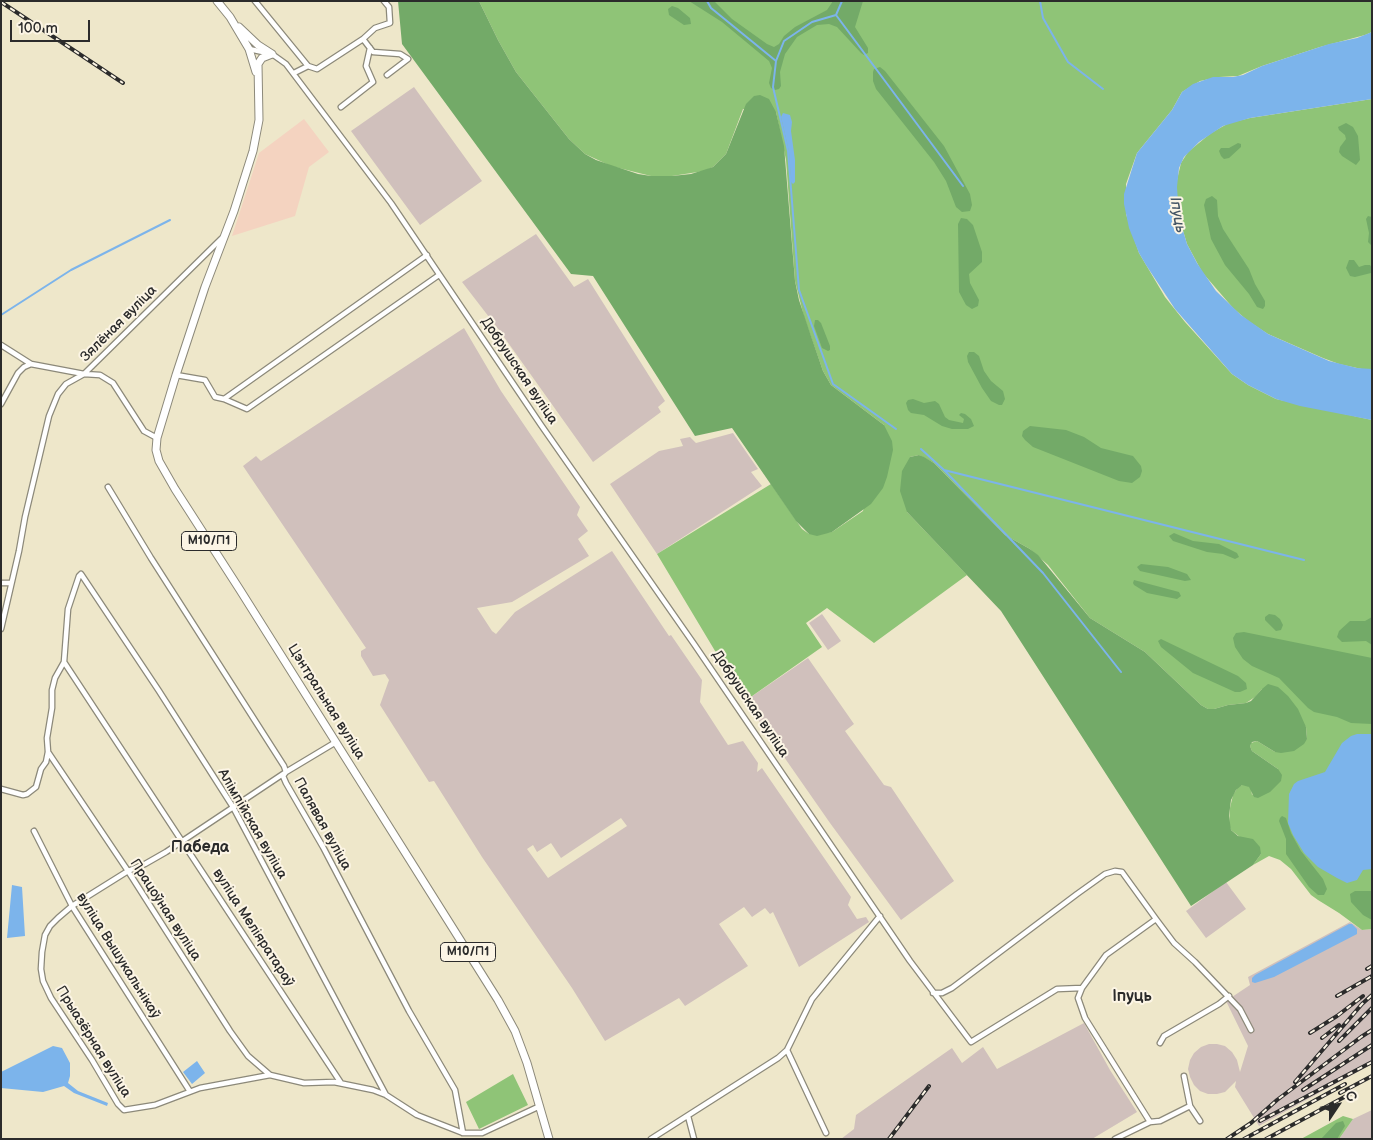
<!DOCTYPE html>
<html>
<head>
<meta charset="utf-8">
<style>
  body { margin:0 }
  #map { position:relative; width:1373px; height:1140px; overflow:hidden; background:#eee7ca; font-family:"Balsamiq Sans",sans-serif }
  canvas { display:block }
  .frame { position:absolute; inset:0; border:2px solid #2b2b2b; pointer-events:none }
  .north { position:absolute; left:1313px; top:1080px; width:50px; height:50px; -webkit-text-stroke:4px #fcf5e5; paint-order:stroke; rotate:56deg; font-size:14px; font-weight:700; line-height:20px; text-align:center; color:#2b2b2b }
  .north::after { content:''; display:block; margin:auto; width:18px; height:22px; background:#2b2b2b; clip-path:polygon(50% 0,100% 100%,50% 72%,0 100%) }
  .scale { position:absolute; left:10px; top:20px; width:80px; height:22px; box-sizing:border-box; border:2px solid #2b2b2b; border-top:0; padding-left:6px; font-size:15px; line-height:18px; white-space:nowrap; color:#2b2b2b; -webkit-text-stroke:4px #fcf5e5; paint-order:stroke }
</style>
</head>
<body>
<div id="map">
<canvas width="1373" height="1140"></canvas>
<div class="frame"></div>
<div class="north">С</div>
<div class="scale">100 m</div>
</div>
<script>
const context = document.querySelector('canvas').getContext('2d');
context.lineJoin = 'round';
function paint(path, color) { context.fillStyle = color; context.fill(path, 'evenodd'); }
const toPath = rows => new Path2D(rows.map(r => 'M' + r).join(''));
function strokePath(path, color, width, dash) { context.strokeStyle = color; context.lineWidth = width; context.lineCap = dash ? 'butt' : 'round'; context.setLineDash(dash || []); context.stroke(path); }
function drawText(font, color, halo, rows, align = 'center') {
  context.font = font + ' "Balsamiq Sans",sans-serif'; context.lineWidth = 4; context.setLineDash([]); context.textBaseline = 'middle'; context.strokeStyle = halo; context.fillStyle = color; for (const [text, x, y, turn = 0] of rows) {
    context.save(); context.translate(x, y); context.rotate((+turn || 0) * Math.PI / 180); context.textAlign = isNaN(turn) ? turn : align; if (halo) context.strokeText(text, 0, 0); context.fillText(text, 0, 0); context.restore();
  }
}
const built = toPath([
  [304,119,329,152,309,167,295,216,232,236,259,153]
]);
const industrial = toPath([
  [414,87,482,181,420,225,351,131],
  [536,234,574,287,588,279,665,401,658,407,661,412,593,462,499,330,462,282],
  [464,328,501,391,580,507,577,515,588,531,578,539,589,556,512,602,477,608,492,631,496,634,515,612,612,551,669,636,671,635,702,680,700,702,728,745,743,741,758,763,757,772,762,768,851,897,848,905,857,919,866,917,869,922,799,967,773,912,770,914,765,908,752,917,744,907,719,924,748,966,685,1006,679,998,605,1041,572,988,482,857,434,781,429,782,380,705,389,680,385,674,373,676,361,656,361,651,366,648,243,466,256,456,261,461],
  [621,818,627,826,548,878,527,849,533,845,537,852,551,843,561,858],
  [733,433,758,469,751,472,762,486,657,554,610,484,659,451,683,446,680,439,690,437,696,443],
  [822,614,841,641,828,650,809,623],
  [808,658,854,724,845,731,884,785,891,787,954,881,901,920,830,823,745,701],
  [1226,882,1246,909,1206,938,1186,911],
  [1350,922,1362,930,1372,929,1372,1064,1259,1126,1235,1087,1236,1081,1225,1092,1217,1094,1208,1094,1200,1091,1194,1085,1190,1077,1188,1069,1190,1060,1194,1053,1201,1047,1209,1044,1217,1044,1225,1046,1232,1052,1237,1060,1240,1072,1248,1046,1226,1001,1250,985,1248,977],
  [1084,1023,1110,1070,1137,1112,1092,1139,841,1139,854,1129,856,1115,952,1048,962,1063,983,1047,997,1069],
  [1372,1110,1372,1139,1339,1139,1353,1119]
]);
const green = toPath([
  [479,1,1372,1,1372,32,1365,35,1320,47,1262,66,1238,76,1219,77,1200,81,1182,92,1172,110,1137,153,1126,184,1126,214,1139,253,1165,297,1185,322,1232,374,1248,385,1276,399,1372,420,1372,929,1362,930,1339,913,1318,900,1311,895,1291,869,1280,860,1269,856,1253,865,1261,854,1231,830,1229,825,1230,808,1233,795,1238,787,1242,785,1247,785,1251,788,1252,795,1278,769,1252,751,1250,746,1251,743,1257,741,1275,752,1307,739,1306,727,1262,689,1255,697,1246,703,1228,705,1214,709,1208,709,1201,705,1145,652,1090,618,1048,565,1030,549,1005,535,934,463,919,455,910,457,907,512,967,575,874,643,827,608,806,623,822,647,745,701,657,554,771,484,802,529,809,534,832,532,863,511,884,425,831,385,823,371,804,317,795,281,786,160,776,112,743,109,726,154,713,167,704,171,672,176,651,176,611,166,585,154,569,139,516,72,498,40],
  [1372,99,1372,369,1366,370,1339,364,1323,358,1268,334,1248,321,1233,308,1202,272,1187,244,1179,217,1177,204,1177,180,1181,163,1188,152,1211,133,1229,123,1250,118],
  [513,1074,528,1105,479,1129,466,1102],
  [1343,1116,1353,1119,1339,1139,1301,1139]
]);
const forest = toPath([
  [398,1,479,1,498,40,516,72,569,139,585,154,596,160,638,174,651,176,672,176,691,174,713,167,726,154,746,104,754,96,760,95,769,99,776,112,784,146,795,281,799,300,811,336,823,371,831,385,884,425,892,441,893,450,887,477,883,488,871,504,832,532,817,536,809,534,796,521,732,428,695,436,593,276,571,274,402,44],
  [689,1,714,1,732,19,767,44,774,47,779,44,784,36,795,27,827,10,833,1,863,1,855,27,868,48,868,53,864,55,861,53,837,27,829,24,817,25,797,37,785,54,780,72,781,86,779,89,775,90,771,88,769,83,772,68,769,61,722,22],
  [672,6,678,8,690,18,691,24,684,25,669,15,668,9],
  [880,67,885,71,944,146,970,194,972,205,970,211,962,212,956,207,946,181,934,162,876,89,873,81,873,72,874,69],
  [1346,123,1353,127,1358,136,1360,160,1356,165,1342,156,1339,152,1340,147,1346,139,1345,135,1339,130,1338,127],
  [1238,143,1241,144,1241,147,1229,158,1224,159,1221,156,1219,151,1221,148,1229,148],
  [1212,196,1217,200,1218,216,1223,229,1249,269,1255,284,1265,301,1265,306,1263,309,1257,307,1249,294,1225,265,1211,239,1204,205,1206,199],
  [1368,216,1372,217,1372,246,1368,242,1369,233,1366,219],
  [961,218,967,219,973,225,982,252,982,262,969,274,970,283,979,300,978,306,972,309,966,305,959,292,958,224],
  [1349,260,1354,260,1359,267,1365,265,1370,265,1372,268,1371,273,1355,277,1350,276,1346,268],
  [815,320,818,320,821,323,830,346,830,350,828,351,822,348,814,326],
  [969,352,974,352,979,356,984,371,991,381,1003,391,1005,399,1002,405,999,405,991,401,982,388,968,362,967,356],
  [913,399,924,403,935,401,939,404,945,417,949,420,963,423,964,419,959,415,961,413,965,414,971,419,974,426,968,429,952,429,942,426,924,415,911,413,908,410,906,403,908,400],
  [1030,426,1066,430,1084,437,1101,448,1133,456,1141,466,1142,471,1140,477,1132,483,1119,481,1033,447,1025,440,1022,436,1023,431],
  [919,455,924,457,934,463,1005,535,1030,549,1038,555,1090,618,1145,652,1201,705,1208,709,1214,709,1228,705,1246,703,1251,701,1262,689,1268,684,1278,687,1288,696,1298,709,1306,727,1307,739,1304,744,1294,751,1281,753,1275,752,1257,741,1252,742,1250,746,1252,751,1278,769,1282,775,1281,781,1270,792,1258,798,1254,797,1249,787,1242,785,1236,790,1231,800,1229,816,1231,830,1238,836,1253,839,1260,847,1261,854,1253,865,1191,906,1001,611,907,512,900,491,902,471,910,457],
  [1174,533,1193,541,1219,544,1237,553,1239,557,1235,559,1223,554,1207,552,1173,541,1169,536],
  [1141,564,1168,567,1187,574,1191,580,1185,581,1140,571,1137,567],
  [1134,580,1179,592,1181,596,1177,599,1147,593,1134,585,1133,583],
  [1269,614,1275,615,1280,619,1283,625,1281,630,1276,631,1265,620,1265,617],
  [1372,617,1372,645,1366,641,1342,642,1337,637,1339,631,1350,621,1365,621],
  [1244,632,1372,658,1372,724,1351,723,1337,717,1314,712,1308,708,1279,678,1252,666,1243,659,1235,647,1233,638,1236,633],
  [1161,639,1238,676,1246,683,1247,689,1240,692,1235,692,1193,673,1161,647,1158,641],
  [1282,816,1286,818,1291,833,1301,851,1323,879,1327,889,1324,895,1318,895,1309,887,1286,854,1286,839,1279,821,1280,818],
  [1355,891,1372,891,1372,920,1363,915,1351,902,1350,894],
  [1343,1121,1345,1126,1337,1139,1321,1139,1336,1123]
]);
const water = toPath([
  [1372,32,1372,99,1250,118,1223,126,1199,142,1184,157,1179,168,1177,187,1179,217,1187,244,1197,263,1216,291,1241,315,1268,334,1329,361,1357,368,1372,369,1372,420,1300,406,1276,399,1248,385,1232,374,1175,309,1146,265,1139,253,1129,228,1124,204,1124,194,1137,153,1172,110,1182,92,1193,84,1213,77,1233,77,1243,75,1262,66,1329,44,1357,38],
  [783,113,790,115,792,122,791,131,795,160,795,182,793,184,791,182,789,152,781,117],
  [1357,734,1372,734,1372,869,1363,870,1357,880,1347,883,1337,878,1318,867,1304,853,1293,835,1288,823,1289,794,1294,784,1298,781,1325,772,1342,743,1351,736],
  [12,885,22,887,25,936,7,938],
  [1349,924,1352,924,1357,929,1357,934,1274,977,1255,983,1252,982,1252,978,1255,975],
  [53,1046,62,1048,70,1063,70,1076,68,1083,78,1091,108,1103,107,1106,74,1093,64,1086,43,1092,1,1088,1,1072],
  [197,1061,205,1073,192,1084,183,1072]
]);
const stream = toPath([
  [707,1,711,8,776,61],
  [842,1,836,15,963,186],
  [1040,1,1043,18,1068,62,1103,89],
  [836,15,812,22,784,41,776,61,773,87,788,151,799,290,833,384,896,429],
  [1,315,71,270,170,220],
  [921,449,944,470,1043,573,1121,672],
  [944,470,1304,560]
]);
const street = toPath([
  [255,1,308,66],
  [363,39,373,52,400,54,408,59,387,75],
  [249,49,272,54,286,64,391,203,541,425,694,644,910,961,971,1042,1057,989,1082,988],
  [294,73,308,66,317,69,363,39,375,28,390,23,389,7,384,1],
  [341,107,373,82,366,66,370,48],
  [1,345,31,364],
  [176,375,205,380,215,397,224,399,427,255],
  [224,399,247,409,439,275],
  [1,404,18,373,24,367,31,364,84,374,100,375,113,383,144,431,157,438],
  [108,487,151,558,284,766,286,772,283,776,286,783,323,847,409,1011,455,1090,463,1133],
  [1,583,11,583],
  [1,629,19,551,25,517,49,416,58,394,66,384,84,374,221,239],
  [64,662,341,1083],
  [336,742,286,772,166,852,145,864,128,871,72,906,58,918,50,926,45,935,42,952,41,969,43,981,51,998,92,1060,118,1104,124,1110,155,1105,200,1088,270,1075,304,1083,334,1082,373,1090,386,1095,417,1115,463,1133,482,1133,540,1106],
  [48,752,128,871,230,1031,248,1056,270,1075],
  [1,789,23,795,27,794,36,787,41,769,46,762,48,752,47,738,52,708,52,690,55,678,64,662,68,609,79,576,81,574,159,691,233,807,386,1095],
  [34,831,72,906,189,1090],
  [1156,919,1174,943,1195,962,1240,1009,1251,1030],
  [933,993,942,993,952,988,1077,894,1105,874,1115,871,1122,872,1156,919,1106,955,1082,988,1078,998,1085,1018,1150,1122],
  [1160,1043,1164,1036,1219,1004,1229,996],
  [787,1050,826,1133],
  [1190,1106,1200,1121],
  [688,1116,694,1139],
  [651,1139,778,1058,787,1050,812,999,880,916],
  [1115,1139,1150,1122,1160,1121,1190,1106,1184,1076]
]);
const primary = toPath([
  [217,1,230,17,249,49,256,72],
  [239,27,258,45,272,54],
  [272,54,262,58,258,64,259,120,253,151,234,211,205,287,176,375,157,438,156,450,159,461,175,489,240,590,498,1000,515,1031,527,1063,549,1139]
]);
const rail = toPath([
  [1,2,123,83],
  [1367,969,1372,966],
  [1337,996,1372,976],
  [1310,1033,1337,1016,1363,996],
  [1322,1038,1339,1025],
  [1339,1041,1372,1008],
  [1295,1082,1362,1004,1372,995],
  [1303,1090,1372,1045],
  [1340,1093,1372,1076],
  [1260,1121,1372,1062],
  [889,1139,929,1086],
  [1227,1139,1251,1123,1277,1100,1361,1037,1372,1030],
  [1244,1139,1345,1084],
  [1266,1139,1350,1094]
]);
const shields = [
  [209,541,55],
  [468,952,55]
];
const shieldNames = [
  ["М10/П1",209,541],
  ["М10/П1",468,952]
];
const streetNames = [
  ["Зялёная вуліца",119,324,-45],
  ["Добрушская вуліца",519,371,56],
  ["Цэнтральная вуліца",326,702,58],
  ["Добрушская вуліца",750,704,56],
  ["Алімпійская вуліца",252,824,60],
  ["Палявая вуліца",322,824,61],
  ["Працоўная вуліца",165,910,57],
  ["вуліца Меліяратараў",253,928,57],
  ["вуліца Вышукальнікаў",118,956,58],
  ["Прыазёрная вуліца",93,1042,58]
];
const waterNames = [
  ["Іпуць",1177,215,80]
];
const quarterNames = [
  ["Пабеда",200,848],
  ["Іпуць",1132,997]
];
paint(built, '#f4d3c0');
paint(industrial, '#d0c0bc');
paint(green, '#8fc477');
paint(forest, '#73aa68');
paint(water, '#7cb4eb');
strokePath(stream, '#7cb4eb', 2);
strokePath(street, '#8c897a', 7);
strokePath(primary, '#8c897a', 9);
strokePath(street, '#fff', 4.5);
strokePath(primary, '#fff', 7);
strokePath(rail, '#2b2b2b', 4);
strokePath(rail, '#fcf5e5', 2, [5.5]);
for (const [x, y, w] of shields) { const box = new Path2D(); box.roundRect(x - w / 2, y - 9.5, w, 19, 4); context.fillStyle = '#fcf5e5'; context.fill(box); strokePath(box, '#2b2b2b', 1); }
drawText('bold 12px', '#2b2b2b', null, shieldNames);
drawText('14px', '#2b2b2b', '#fcf5e5', streetNames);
drawText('italic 15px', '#435465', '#fcf5e5', waterNames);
drawText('bold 16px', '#2b2b2b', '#fcf5e5', quarterNames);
</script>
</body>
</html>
